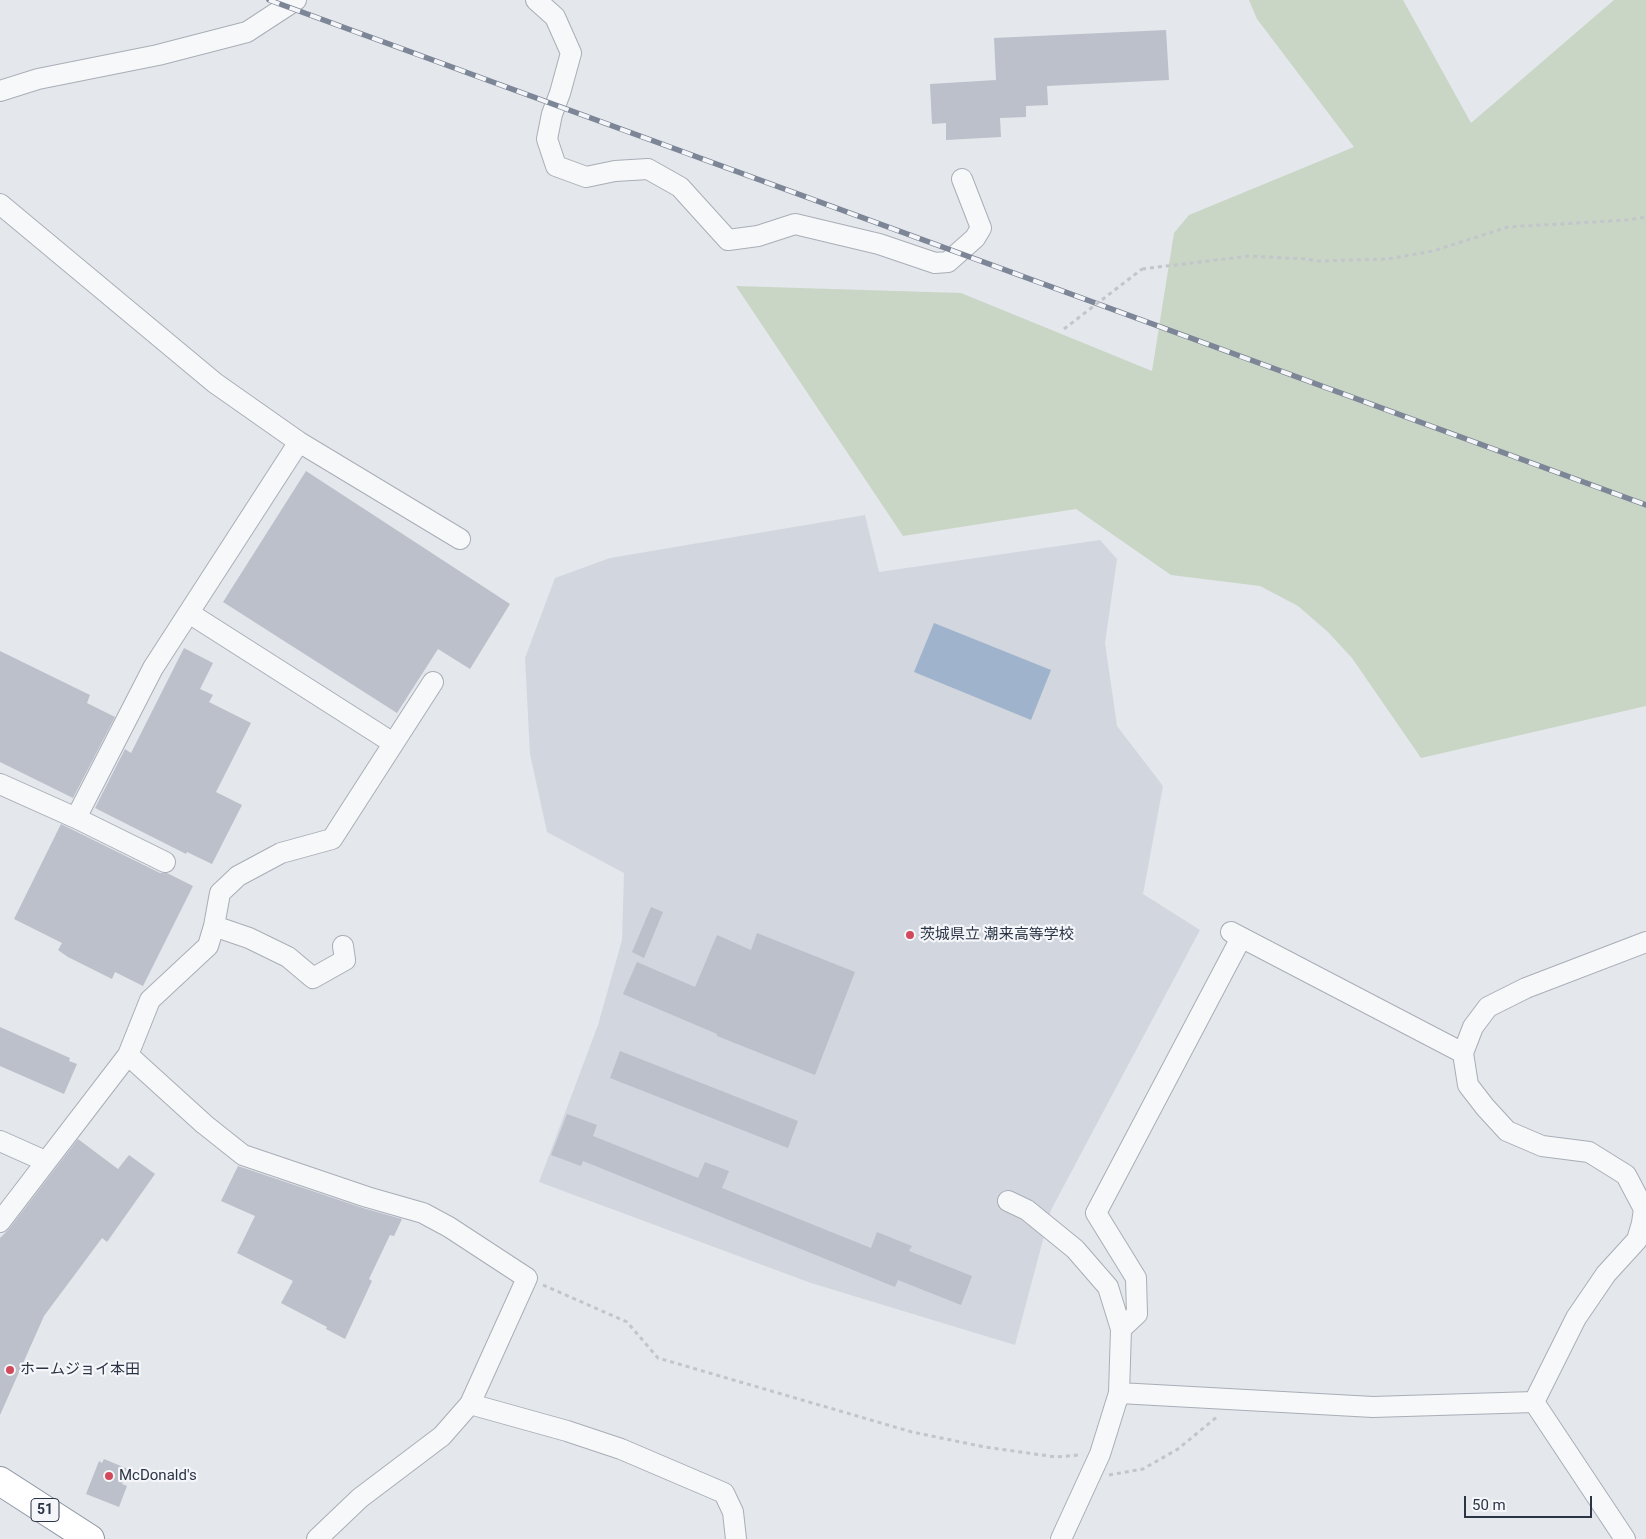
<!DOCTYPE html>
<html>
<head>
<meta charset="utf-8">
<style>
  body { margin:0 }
  #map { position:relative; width:1646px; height:1539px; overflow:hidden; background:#e4e7ec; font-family:Roboto,sans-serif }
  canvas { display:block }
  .scale { position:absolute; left:1464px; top:1496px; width:128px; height:22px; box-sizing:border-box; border:2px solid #2b3445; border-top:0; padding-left:6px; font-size:15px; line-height:18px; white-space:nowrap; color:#2b3445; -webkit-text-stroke:4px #f4f6f9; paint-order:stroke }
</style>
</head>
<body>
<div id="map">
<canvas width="1646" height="1539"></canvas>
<div class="scale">50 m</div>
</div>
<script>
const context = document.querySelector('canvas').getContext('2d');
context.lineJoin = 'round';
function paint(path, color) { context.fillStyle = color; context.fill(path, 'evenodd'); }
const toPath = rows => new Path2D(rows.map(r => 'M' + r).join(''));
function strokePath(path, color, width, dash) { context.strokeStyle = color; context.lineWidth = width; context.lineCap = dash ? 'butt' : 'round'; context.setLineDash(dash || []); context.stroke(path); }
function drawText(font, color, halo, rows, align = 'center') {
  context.font = font + ' Roboto,"Noto Sans JP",sans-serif'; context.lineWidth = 4.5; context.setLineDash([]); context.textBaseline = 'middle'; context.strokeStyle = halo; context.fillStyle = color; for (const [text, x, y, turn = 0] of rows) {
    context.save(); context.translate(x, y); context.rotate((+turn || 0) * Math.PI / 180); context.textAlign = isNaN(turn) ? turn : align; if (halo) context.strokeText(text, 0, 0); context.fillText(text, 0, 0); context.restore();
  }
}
const built = toPath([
  [865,515,879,572,1100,540,1117,559,1105,643,1117,726,1163,786,1143,894,1200,930,1051,1210,1015,1345,811,1283,539,1182,598,1025,622,940,624,873,547,832,530,754,525,658,555,578,610,558]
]);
const green = toPath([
  [1249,0,1403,0,1471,123,1614,0,1646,0,1646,706,1421,758,1352,658,1328,632,1298,606,1260,586,1171,575,1076,509,903,536,736,286,961,293,1152,371,1174,233,1189,215,1354,147,1257,19]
]);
const water = toPath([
  [934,623,1051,670,1031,720,914,672]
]);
const building = toPath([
  [1166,30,1169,80,1047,86,1048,105,1026,106,1026,117,1000,118,1001,137,946,140,946,123,932,124,930,84,996,80,994,38],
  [306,471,510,604,470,669,438,649,397,713,223,602],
  [184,648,213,663,200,689,213,695,209,702,251,723,216,792,242,805,212,864,187,852,186,854,95,808,125,749,131,753],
  [0,651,90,695,87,703,115,717,73,798,0,762],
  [61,824,160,873,167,873,193,886,143,986,115,972,112,979,68,957,58,950,62,943,14,919],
  [651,907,663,912,644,958,632,952],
  [757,933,855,972,815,1075,717,1036,717,1034,623,994,637,962,695,987,717,935,751,950],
  [0,1027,70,1058,69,1061,77,1064,64,1094,0,1066],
  [620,1051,798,1121,788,1148,610,1078],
  [567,1114,597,1125,593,1136,698,1178,705,1162,729,1171,722,1188,871,1248,877,1232,912,1246,909,1251,972,1276,961,1305,898,1280,895,1287,583,1161,581,1166,551,1155],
  [78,1139,118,1169,129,1155,155,1174,107,1242,102,1238,44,1316,0,1415,0,1238,9,1229],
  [238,1166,363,1208,402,1219,394,1236,390,1235,369,1279,372,1281,345,1339,326,1329,327,1327,281,1303,293,1281,237,1253,255,1216,221,1201],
  [104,1459,128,1469,122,1484,127,1486,119,1507,86,1494,99,1461,102,1463]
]);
const path = toPath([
  [1142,269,1249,256,1306,259,1317,261,1388,259,1433,251,1508,227,1627,220,1646,217],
  [543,1285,627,1322,658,1358,912,1432,985,1447,1056,1457,1079,1455],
  [1109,1475,1143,1469,1178,1449,1218,1416]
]);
const minor = toPath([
  [536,0,555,17,571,53,560,93,552,114,547,139,556,166,586,177,615,171,648,169,680,187,728,240,758,236,795,224,879,244,935,263,948,262,975,238,981,228,962,179],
  [0,91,38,79,158,55,247,32,296,0],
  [0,204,215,383,299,442,460,539],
  [189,613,393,743],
  [0,784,76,818,165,862],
  [76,818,153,668,299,442],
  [214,926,249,938,288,957,313,978,345,960,343,946],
  [1231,932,1463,1053],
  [128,1055,150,1000,208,946,214,926,220,893,238,876,281,853,332,839,433,682],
  [0,1141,45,1161],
  [1008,1201,1027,1210,1075,1249,1108,1287,1121,1329,1119,1393,1100,1454,1061,1539],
  [0,1222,128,1055,204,1124,243,1155,367,1197,423,1213,449,1227,527,1278,470,1404,442,1436,360,1498,317,1539],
  [1121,1329,1137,1314,1136,1278,1096,1213,1241,938],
  [1119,1393,1373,1407,1534,1402,1625,1539],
  [1534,1402,1576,1318,1606,1274,1637,1240,1642,1223,1644,1209,1626,1175,1589,1152,1542,1146,1507,1131,1485,1107,1468,1085,1463,1053,1473,1027,1488,1007,1526,988,1646,942],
  [470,1404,567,1431,621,1449,724,1493,733,1512,736,1539]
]);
const highway = toPath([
  [0,1481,90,1539]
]);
const rail = toPath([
  [269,0,1646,505]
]);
const pathBridge = toPath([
  [1064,329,1142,269]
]);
const markers = [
  [910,935,5,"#d1495b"],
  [10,1370,5,"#d1495b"],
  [109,1476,5,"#d1495b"]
];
const shields = [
  [45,1510,28]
];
const shieldNames = [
  ["51",45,1510]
];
const poiNames = [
  ["茨城県立 潮来高等学校",920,935],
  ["ホームジョイ本田",20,1370],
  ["McDonald's",119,1476]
];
paint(built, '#d2d6de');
paint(green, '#c9d6c5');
paint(water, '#9fb4cc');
paint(building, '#bbc0ca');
strokePath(minor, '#a9aeb7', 22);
strokePath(highway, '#8b94a3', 30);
strokePath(path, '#c2c5cb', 3, [4, 4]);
strokePath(minor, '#f7f8fa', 20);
strokePath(highway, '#fff', 28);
strokePath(rail, '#7d8696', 5.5);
strokePath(rail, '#f4f6f9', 4, [11]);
strokePath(pathBridge, '#c2c5cb', 3, [4, 4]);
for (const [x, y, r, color] of markers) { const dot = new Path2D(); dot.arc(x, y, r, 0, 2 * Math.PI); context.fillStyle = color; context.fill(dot); strokePath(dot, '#f4f6f9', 2); }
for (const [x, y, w] of shields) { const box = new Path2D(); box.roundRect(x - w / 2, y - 11.5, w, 23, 4); context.fillStyle = '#f4f6f9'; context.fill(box); strokePath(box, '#2b3445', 1); }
drawText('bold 14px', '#2b3445', null, shieldNames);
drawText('15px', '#2b3445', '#f4f6f9', poiNames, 'left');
</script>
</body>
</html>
